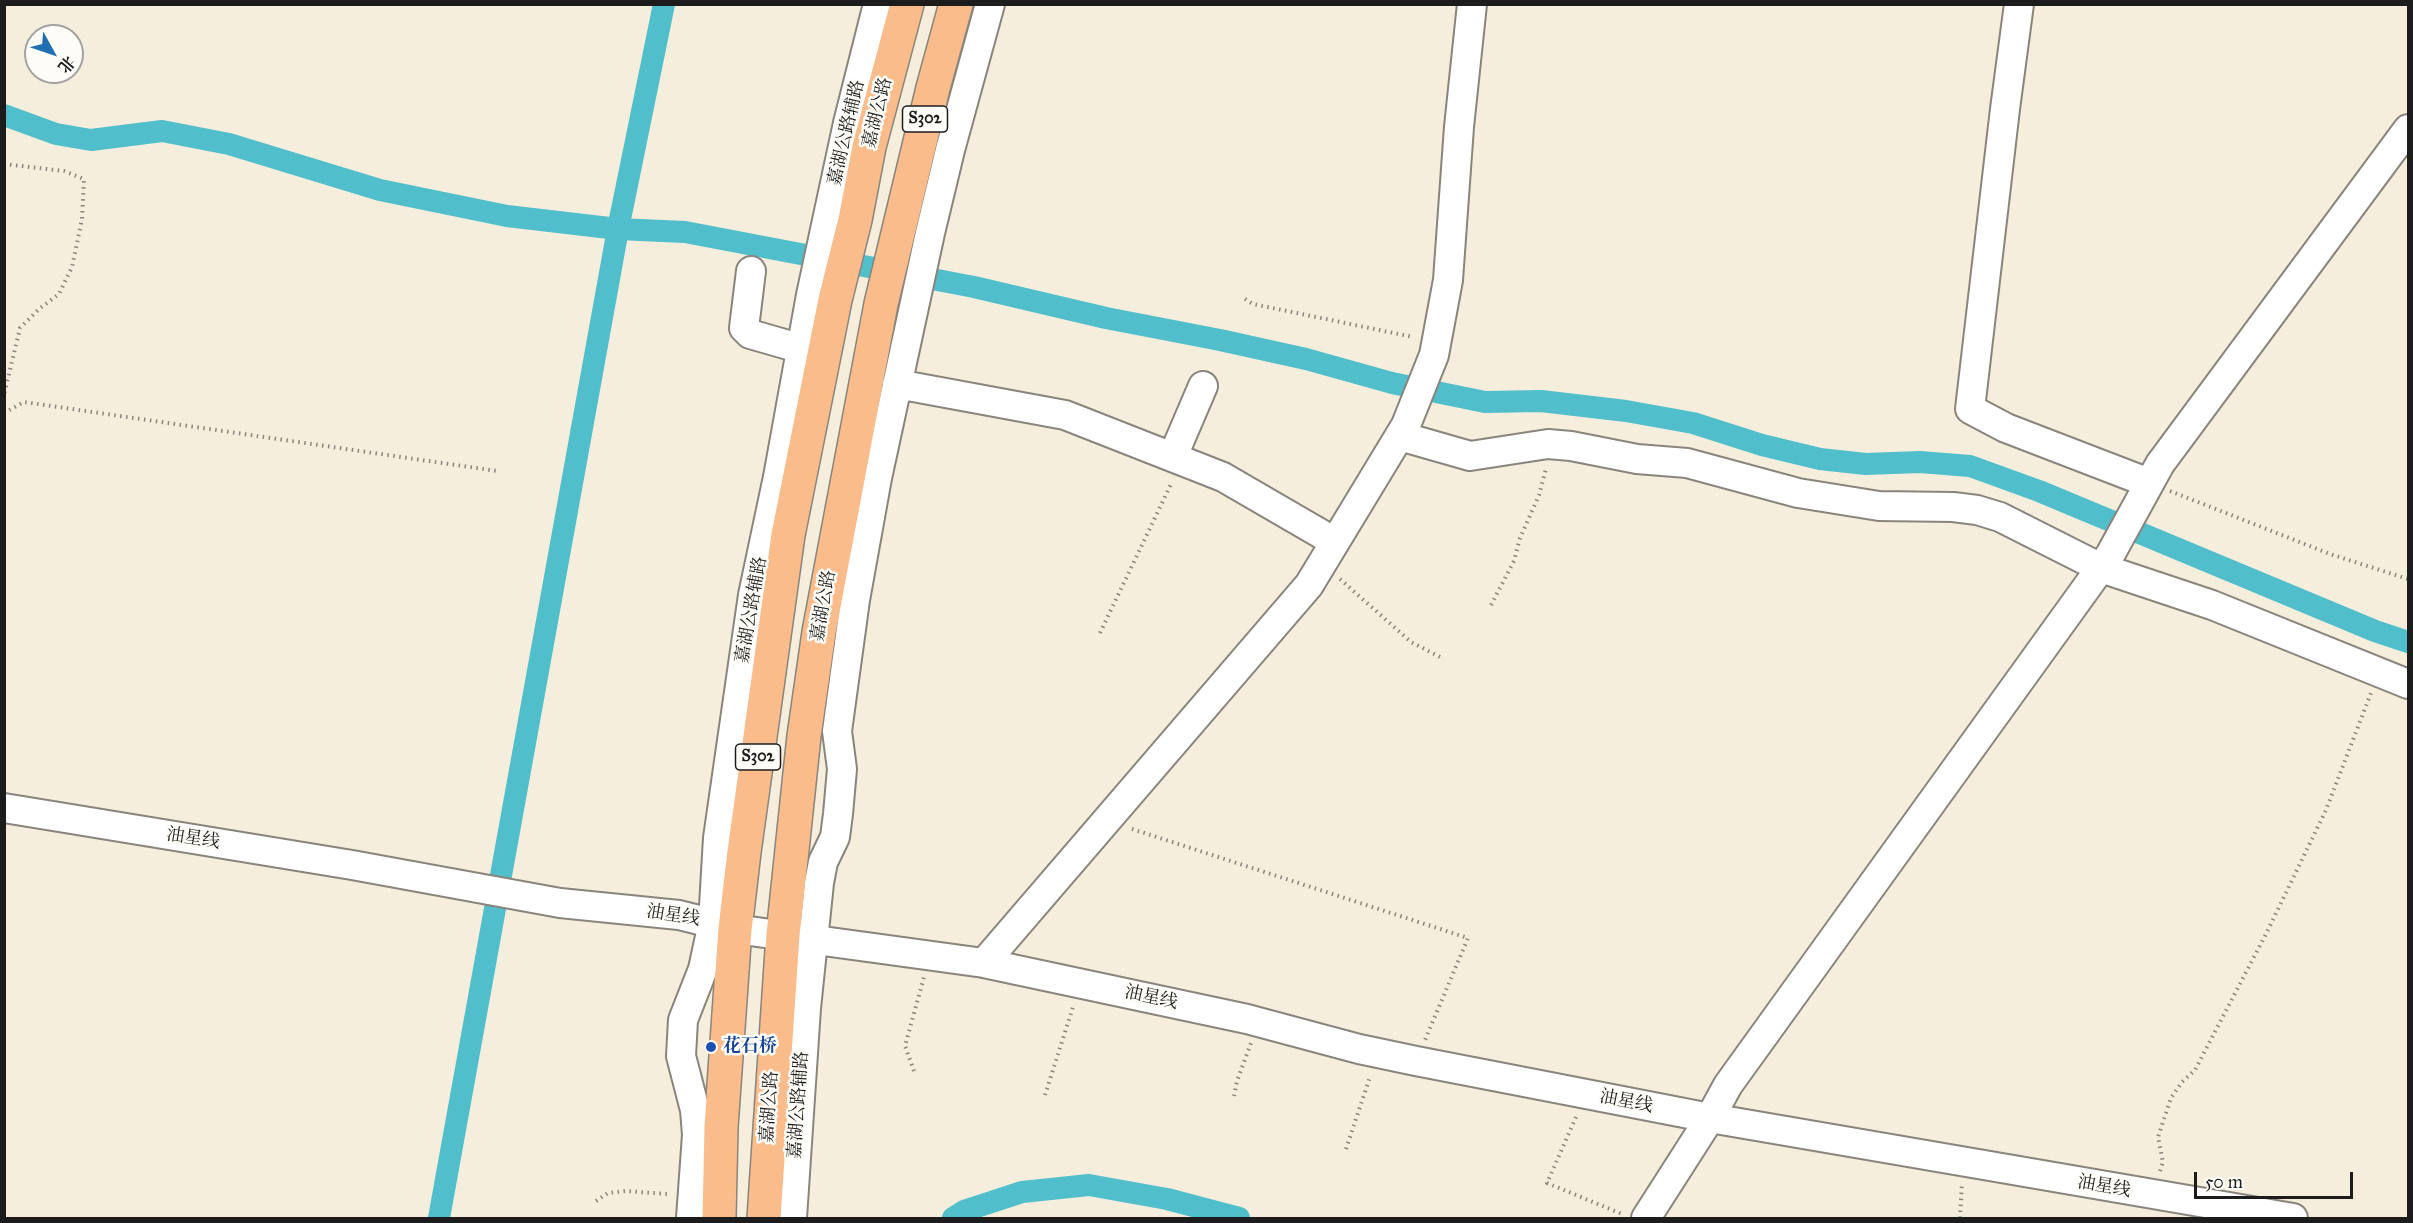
<!DOCTYPE html>
<html>
<head>
<meta charset="utf-8">
<style>
  body { margin:0 }
  #map { position:relative; width:2413px; height:1223px; overflow:hidden; background:#f6eedd; font-family:"IM FELL Great Primer","Noto Serif SC",serif }
  canvas { display:block }
  .frame { position:absolute; inset:0; border:6px solid #1c1c1c; pointer-events:none }
  .north { position:absolute; left:24px; top:24px; width:60px; height:60px; box-sizing:border-box; background:#fdfcf7; border:2px solid #a3a29f; border-radius:50%; rotate:130deg; font-size:16px; font-weight:700; line-height:24px; text-align:center; color:#1c1c1c }
  .north::after { content:''; display:block; margin:auto; width:21px; height:27px; background:#1f6fb2; clip-path:polygon(50% 0,100% 100%,50% 72%,0 100%) }
  .scale { position:absolute; left:2194px; top:1172px; width:159px; height:27px; box-sizing:border-box; border:3px solid #1c1c1c; border-top:0; padding-left:8px; font-size:18px; line-height:21px; white-space:nowrap; color:#1c1c1c; -webkit-text-stroke:4px #fdfcf7; paint-order:stroke }
</style>
</head>
<body>
<div id="map">
<canvas width="2413" height="1223"></canvas>
<div class="frame"></div>
<div class="north">北</div>
<div class="scale">50 m</div>
</div>
<script>
const context = document.querySelector('canvas').getContext('2d');
context.lineJoin = 'round';
const toPath = rows => new Path2D(rows.map(r => 'M' + r).join(''));
function strokePath(path, color, width, dash) { context.strokeStyle = color; context.lineWidth = width; context.lineCap = dash ? 'butt' : 'round'; context.setLineDash(dash || []); context.stroke(path); }
function drawText(font, color, halo, rows, align = 'center') {
  context.font = font + ' "IM FELL Great Primer","Noto Serif SC",serif'; context.lineWidth = 5; context.setLineDash([]); context.textBaseline = 'middle'; context.strokeStyle = halo; context.fillStyle = color; for (const [text, x, y, turn = 0] of rows) {
    context.save(); context.translate(x, y); context.rotate((+turn || 0) * Math.PI / 180); context.textAlign = isNaN(turn) ? turn : align; if (halo) context.strokeText(text, 0, 0); context.fillText(text, 0, 0); context.restore();
  }
}
const canal = toPath([
  [4,115,56,134,91,140,162,131,229,144,380,190,507,216,618,229,685,232,974,287,1106,318,1220,340,1306,359,1392,383,1485,402,1541,401,1626,411,1693,423,1762,445,1820,459,1866,464,1920,462,1970,466,2039,491,2375,631,2408,642],
  [439,1218,618,229,664,4],
  [953,1218,964,1211,1022,1192,1089,1185,1167,1199,1239,1218]
]);
const path = toPath([
  [4,164,64,171,84,179,82,219,72,267,59,294,39,309,20,328,4,395],
  [1245,299,1253,304,1413,337],
  [4,413,24,402,497,471],
  [2170,491,2330,554,2408,579],
  [1340,579,1411,642,1444,659],
  [1491,605,1514,561,1520,538,1539,495,1546,469],
  [1100,633,1172,482],
  [1132,829,1468,938,1425,1040],
  [914,1071,905,1046,924,977],
  [1045,1095,1073,1007],
  [1234,1096,1237,1081,1251,1043],
  [1576,1117,1547,1183,1622,1214],
  [1346,1149,1370,1077],
  [2160,1171,2163,1162,2158,1137,2171,1098,2182,1082,2195,1070,2266,934,2326,810,2371,693],
  [596,1201,608,1193,625,1191,668,1194],
  [1960,1218,1962,1183]
]);
const minor = toPath([
  [2019,4,2005,109,1970,409,2006,428,2149,483],
  [751,271,744,328,750,334,802,349],
  [897,384,1065,415,1223,477,1335,542],
  [1400,436,1470,456,1548,444,1571,446,1637,459,1687,463,1798,493,1879,506,1953,507,1977,510,2000,517,2101,568,2212,605,2408,684],
  [1173,456,1203,386],
  [4,808,352,865,560,903,679,915,735,929,984,963,1247,1019,1359,1049,1416,1061,1710,1118,2293,1218],
  [984,963,1309,585,1406,425,1434,355,1448,280,1459,127,1472,4],
  [691,1218,697,1135,695,1110,681,1056,683,1020,703,969,713,923,718,838,753,595,778,477,811,295,848,123,878,4],
  [792,1218,806,1008,819,883,823,862,835,837,838,814,842,769,837,731,855,600,877,478,930,233,950,150,990,4],
  [1646,1218,1710,1118,1728,1085,2110,555,2160,464,2408,129]
]);
const major = toPath([
  [719,1218,721,1127,735,929,744,852,788,535,835,300,855,220,869,147,907,4],
  [764,1218,783,935,804,736,819,632,881,304,933,88,956,4]
]);
const markers = [
  [711,1047,6,"#1a4fb4"]
];
const shields = [
  [925,119,45],
  [758,757,45]
];
const shieldNames = [
  ["S302",925,119],
  ["S302",758,757]
];
const streetNames = [
  ["嘉湖公路",878,113,-76],
  ["嘉湖公路辅路",847,133,-77],
  ["嘉湖公路",824,606,-80],
  ["嘉湖公路辅路",752,610,-80],
  ["油星线",193,839,9],
  ["油星线",673,916,9],
  ["油星线",1151,998,12],
  ["油星线",1626,1102,11],
  ["嘉湖公路辅路",799,1105,-86],
  ["嘉湖公路",770,1107,-86],
  ["油星线",2104,1187,10]
];
const transitNames = [
  ["花石桥",723,1047]
];
strokePath(canal, '#51becb', 22);
strokePath(minor, '#89857c', 32);
strokePath(major, '#89857c', 36);
strokePath(path, '#89857c', 4, [1.5, 4.5]);
strokePath(minor, '#fff', 28);
strokePath(major, '#fabc8b', 33);
for (const [x, y, r, color] of markers) { const dot = new Path2D(); dot.arc(x, y, r, 0, 2 * Math.PI); context.fillStyle = color; context.fill(dot); strokePath(dot, '#fdfcf7', 2); }
for (const [x, y, w] of shields) { const box = new Path2D(); box.roundRect(x - w / 2, y - 13, w, 26, 4.5); context.fillStyle = '#fdfcf7'; context.fill(box); strokePath(box, '#1c1c1c', 1.5); }
drawText('bold 16px', '#1c1c1c', null, shieldNames);
drawText('18px', '#1c1c1c', '#fdfcf7', streetNames);
drawText('bold 18px', '#164399', '#fdfcf7', transitNames, 'left');
</script>
</body>
</html>
